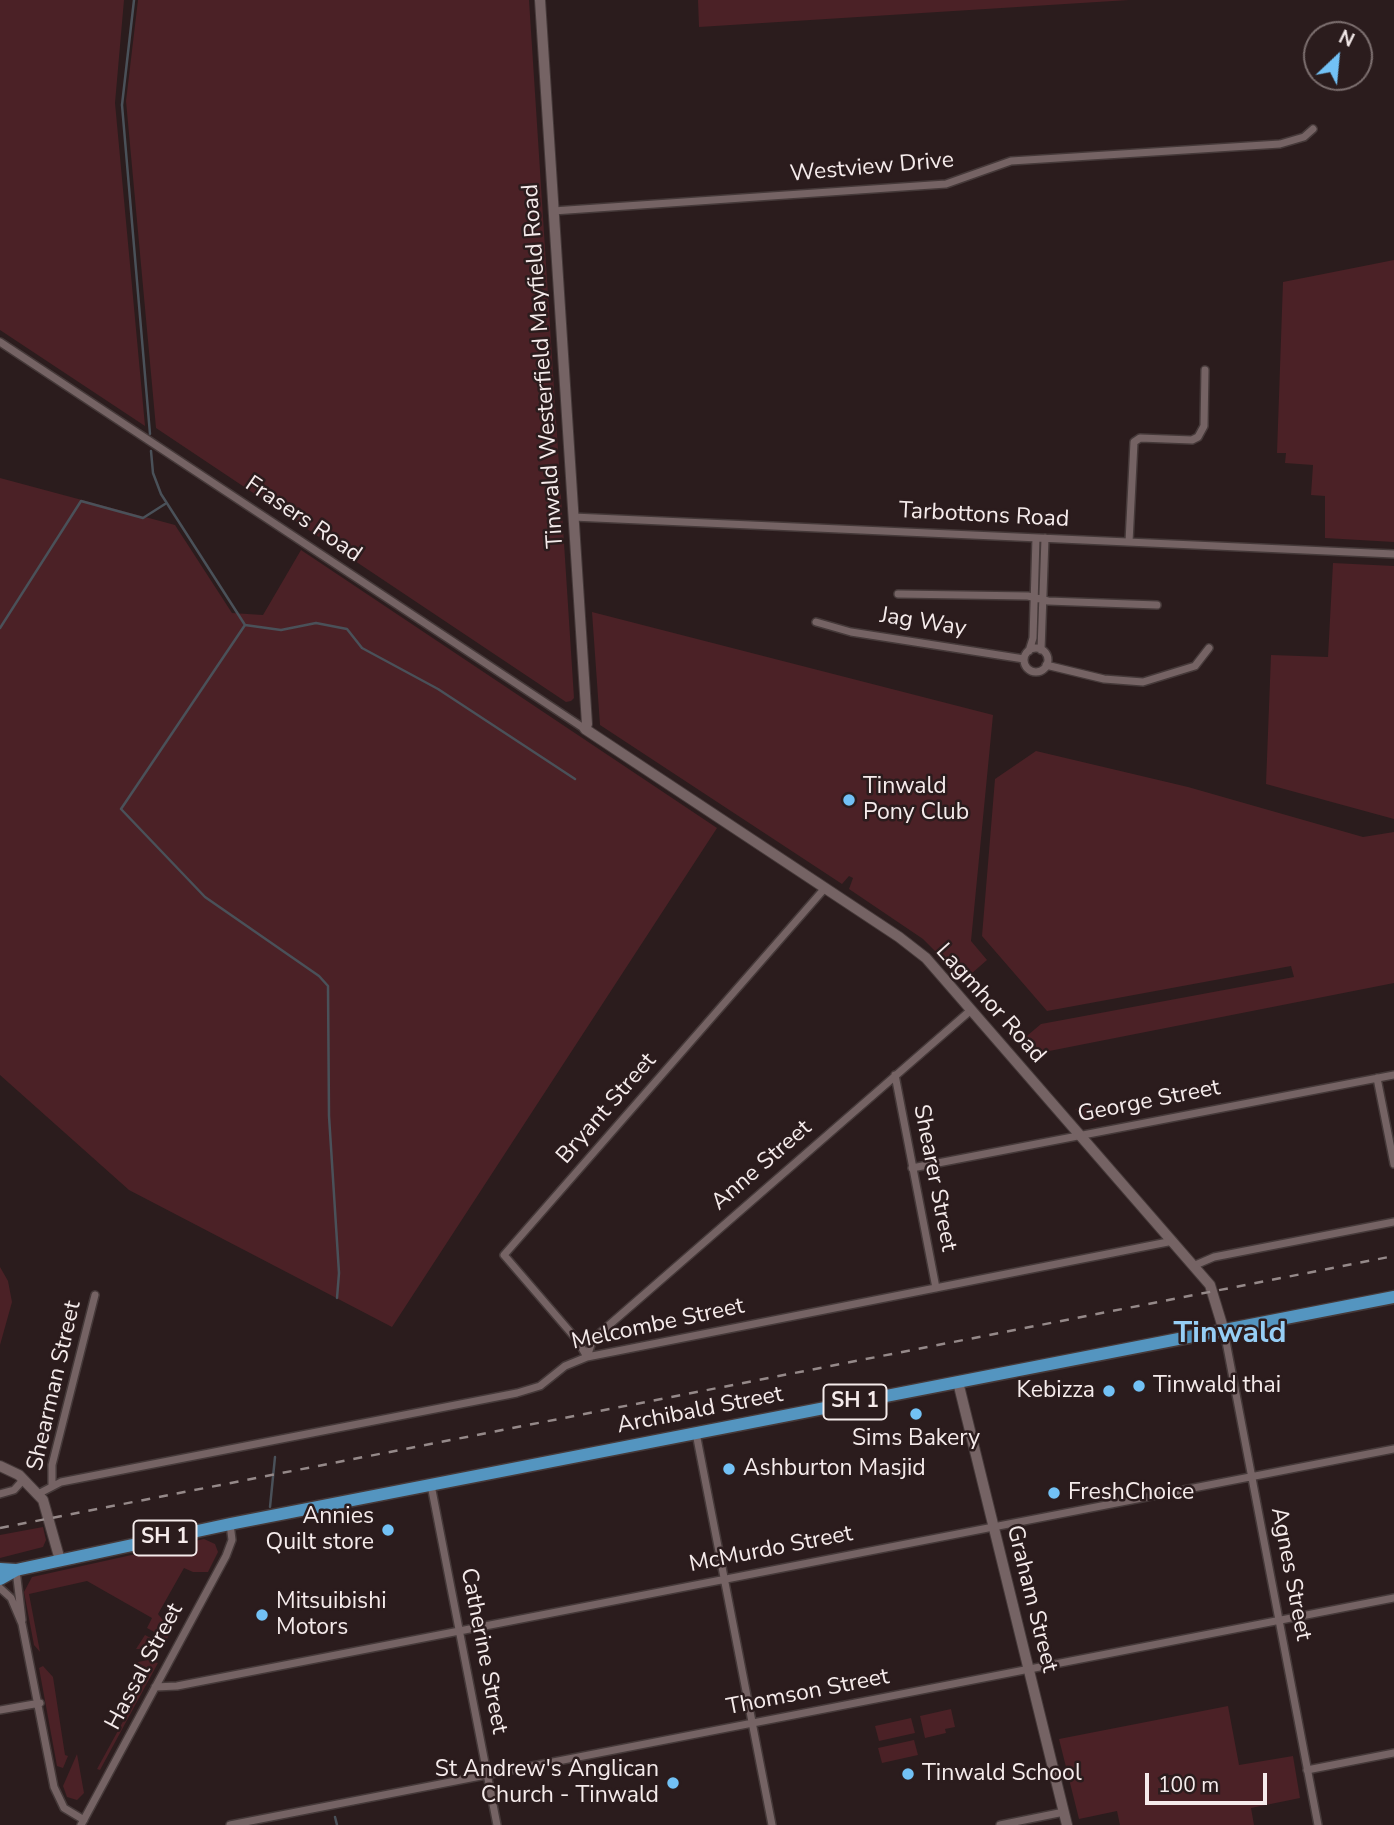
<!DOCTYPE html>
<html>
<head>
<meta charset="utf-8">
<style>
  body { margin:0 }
  #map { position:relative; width:1394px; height:1825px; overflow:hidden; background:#2b1c1d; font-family:"Nunito Sans",sans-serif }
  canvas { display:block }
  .north { position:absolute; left:1303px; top:21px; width:70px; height:70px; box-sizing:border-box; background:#2b1c1d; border:2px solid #7c6f6f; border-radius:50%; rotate:26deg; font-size:19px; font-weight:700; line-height:28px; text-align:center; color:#f5ebeb }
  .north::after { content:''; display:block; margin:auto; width:24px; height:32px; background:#72c1f5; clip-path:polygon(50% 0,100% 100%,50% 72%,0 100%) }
  .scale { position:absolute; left:1145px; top:1773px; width:122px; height:32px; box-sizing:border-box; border:4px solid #f5ebeb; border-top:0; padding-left:9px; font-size:21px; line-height:24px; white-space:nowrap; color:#f5ebeb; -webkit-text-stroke:5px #2b1c1d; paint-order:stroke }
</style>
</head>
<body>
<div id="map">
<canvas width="1394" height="1825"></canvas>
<div class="north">N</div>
<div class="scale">100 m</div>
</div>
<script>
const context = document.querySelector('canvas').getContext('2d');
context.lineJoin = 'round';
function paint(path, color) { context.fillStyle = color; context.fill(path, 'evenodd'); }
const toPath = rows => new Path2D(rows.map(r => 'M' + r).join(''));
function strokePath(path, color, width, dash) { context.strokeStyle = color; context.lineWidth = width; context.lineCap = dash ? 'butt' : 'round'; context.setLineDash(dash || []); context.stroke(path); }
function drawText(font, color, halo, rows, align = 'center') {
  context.font = font + ' "Nunito Sans",sans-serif'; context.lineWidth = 5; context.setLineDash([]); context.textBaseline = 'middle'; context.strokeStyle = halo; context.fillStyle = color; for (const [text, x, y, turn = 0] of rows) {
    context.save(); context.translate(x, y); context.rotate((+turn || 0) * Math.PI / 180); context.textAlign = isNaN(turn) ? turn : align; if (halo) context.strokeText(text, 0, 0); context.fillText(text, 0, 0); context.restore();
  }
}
const green = toPath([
  [0,0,124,0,115,103,145,426,0,330],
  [138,0,529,0,574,698,571,701,566,702,156,428,126,101],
  [698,0,1129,0,699,27],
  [1394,260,1394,542,1325,538,1325,496,1311,495,1313,465,1285,463,1286,453,1277,453,1283,282],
  [0,478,175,525,232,613,263,615,301,550,717,828,392,1327,129,1190,0,1075],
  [1333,563,1394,566,1394,819,1266,784,1271,655,1328,657],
  [592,612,993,715,971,941,987,960,964,980,923,939,849,889,853,878,849,876,842,884,600,725],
  [1036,751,1188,787,1363,837,1394,832,1394,983,1034,1054,1022,1040,1041,1024,1294,977,1291,966,1047,1011,982,936,995,779],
  [1094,1105,1097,1120,1089,1122,1075,1109],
  [0,1267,8,1281,12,1302,0,1345],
  [43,1527,46,1540,43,1547,0,1558,0,1535],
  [204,1539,215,1544,218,1552,208,1572,193,1572,184,1568,158,1614,171,1631,167,1639,147,1628,152,1618,87,1581,29,1594,40,1652,34,1645,24,1592,32,1577],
  [145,1635,162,1644,161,1649,136,1649],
  [148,1660,158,1663,100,1770,97,1769,143,1685,138,1662],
  [43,1666,53,1677,65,1755,68,1756,63,1768,57,1766,39,1668],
  [1228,1706,1239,1765,1293,1756,1300,1798,1251,1808,1254,1825,1120,1825,1117,1811,1079,1819,1059,1739],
  [951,1709,955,1727,945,1729,946,1733,925,1738,920,1716],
  [911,1718,915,1733,879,1741,875,1726],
  [914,1740,918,1755,882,1763,878,1748],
  [77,1754,84,1793,77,1800,67,1797,63,1786]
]);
const stream = toPath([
  [134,0,122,105,150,434],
  [151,451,153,473,161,494,245,625,121,809,205,897,319,976,328,986,329,1116,339,1273,337,1298],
  [245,625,281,630,316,623,347,629,362,648,438,689,575,779],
  [0,628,81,501,143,518,165,504],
  [270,1507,275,1457],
  [335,1817,337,1825]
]);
const street = toPath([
  [553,211,946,184,1011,161,1280,144,1304,137,1313,129],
  [0,342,585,729],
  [573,517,1394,554],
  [1129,542,1134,442,1140,438,1192,440,1198,437,1204,426,1205,370],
  [898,594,1028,596,1048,601,1157,605],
  [816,622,851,632,1024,659],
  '1024 660a12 12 0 1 1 24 0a12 12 0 1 1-24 0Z',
  [1041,650,1045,538],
  [1029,651,1033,638,1036,538],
  [1046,665,1104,679,1143,682,1195,666,1209,648],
  [895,1075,936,1288],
  [1377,1078,1394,1164],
  [912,1168,1394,1075],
  [1193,1266,1214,1257,1394,1222],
  [1224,1331,1318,1825],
  [587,1357,578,1341,504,1255,825,888],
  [587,1357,593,1339,971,1010],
  [696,1433,772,1825],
  [431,1485,497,1825],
  [52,1486,52,1465,95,1295],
  [0,1494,14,1490,24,1479],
  [38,1494,61,1482,517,1393,540,1386,565,1366,587,1357,1173,1241],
  [16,1570,22,1620],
  [0,1588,11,1598,22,1624,54,1787,64,1808,84,1820],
  [155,1687,177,1686,1394,1449],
  [0,1710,40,1703],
  [1307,1770,1394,1753],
  [81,1825,226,1556,232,1540,230,1524],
  [230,1825,1394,1598],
  [1000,1825,1064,1812]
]);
const secondary = toPath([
  [540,0,587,724,585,729,899,937,926,958,1210,1285,1224,1331],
  [958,1382,1067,1825],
  [0,1466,19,1475,43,1500,60,1560]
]);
const highway = toPath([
  [0,1569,16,1570,230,1524,1394,1297],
  [0,1579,16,1570]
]);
const rail = toPath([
  [0,1528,1394,1256]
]);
const markers = [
  [849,800,7,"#72c1f5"],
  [1139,1386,7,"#72c1f5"],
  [1109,1391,7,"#72c1f5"],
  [916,1414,7,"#72c1f5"],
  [729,1469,7,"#72c1f5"],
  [1054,1493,7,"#72c1f5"],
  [388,1530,7,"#72c1f5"],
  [262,1615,7,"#72c1f5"],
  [908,1774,7,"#72c1f5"],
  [673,1783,7,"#72c1f5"]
];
const shields = [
  [855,1402,63],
  [165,1538,63]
];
const shieldNames = [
  ["SH 1",855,1402],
  ["SH 1",165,1538]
];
const streetNames = [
  ["Westview Drive",872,168,-5],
  ["Tinwald Westerfield Mayfield Road",544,366,-94],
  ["Tarbottons Road",984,516,3],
  ["Frasers Road",303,520,34],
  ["Jag Way",923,623,9],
  ["Lagmhor Road",990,1004,48],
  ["George Street",1149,1102,-11],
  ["Bryant Street",607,1109,-49],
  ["Anne Street",762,1166,-41],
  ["Shearer Street",934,1178,79],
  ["Melcombe Street",658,1325,-12],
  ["Shearman Street",55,1386,-77],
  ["Archibald Street",700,1411,-11],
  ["McMurdo Street",771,1550,-11],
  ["Agnes Street",1290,1574,79],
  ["Graham Street",1031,1599,76],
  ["Catherine Street",483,1651,79],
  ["Hassal Street",145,1667,-62],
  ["Thomson Street",808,1693,-11]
];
const poiNames = [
  ["Tinwald",863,787],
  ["Pony Club",863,813],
  ["Tinwald thai",1153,1386],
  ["Kebizza",1095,1391,"right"],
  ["Sims Bakery",916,1439,"center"],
  ["Ashburton Masjid",743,1469],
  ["FreshChoice",1068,1493],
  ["Annies",374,1517,"right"],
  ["Quilt store",374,1543,"right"],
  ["Mitsuibishi",276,1602],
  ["Motors",276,1628],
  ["St Andrew's Anglican",659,1770,"right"],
  ["Church - Tinwald",659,1796,"right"],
  ["Tinwald School",922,1774]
];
const districtNames = [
  ["Tinwald",1230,1335]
];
paint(green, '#4b2126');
strokePath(stream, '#4a5159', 2.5);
strokePath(street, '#453939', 10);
strokePath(secondary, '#453939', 12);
strokePath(highway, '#453939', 15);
strokePath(street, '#756364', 7);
strokePath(secondary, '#756364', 10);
strokePath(highway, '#5495c0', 12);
strokePath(rail, '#958989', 2.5, [9, 9]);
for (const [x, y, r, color] of markers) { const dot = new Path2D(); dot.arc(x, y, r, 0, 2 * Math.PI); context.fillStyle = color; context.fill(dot); strokePath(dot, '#2b1c1d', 2.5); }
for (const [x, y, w] of shields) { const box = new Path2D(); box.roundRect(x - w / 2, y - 17.5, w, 35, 5); context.fillStyle = '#2b1c1d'; context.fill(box); strokePath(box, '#f5ebeb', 2); }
drawText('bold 21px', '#f5ebeb', null, shieldNames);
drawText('23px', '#f5ebeb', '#2b1c1d', streetNames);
drawText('23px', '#f5ebeb', '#2b1c1d', poiNames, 'left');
drawText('bold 30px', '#96cef5', '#2b1c1d', districtNames);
</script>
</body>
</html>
